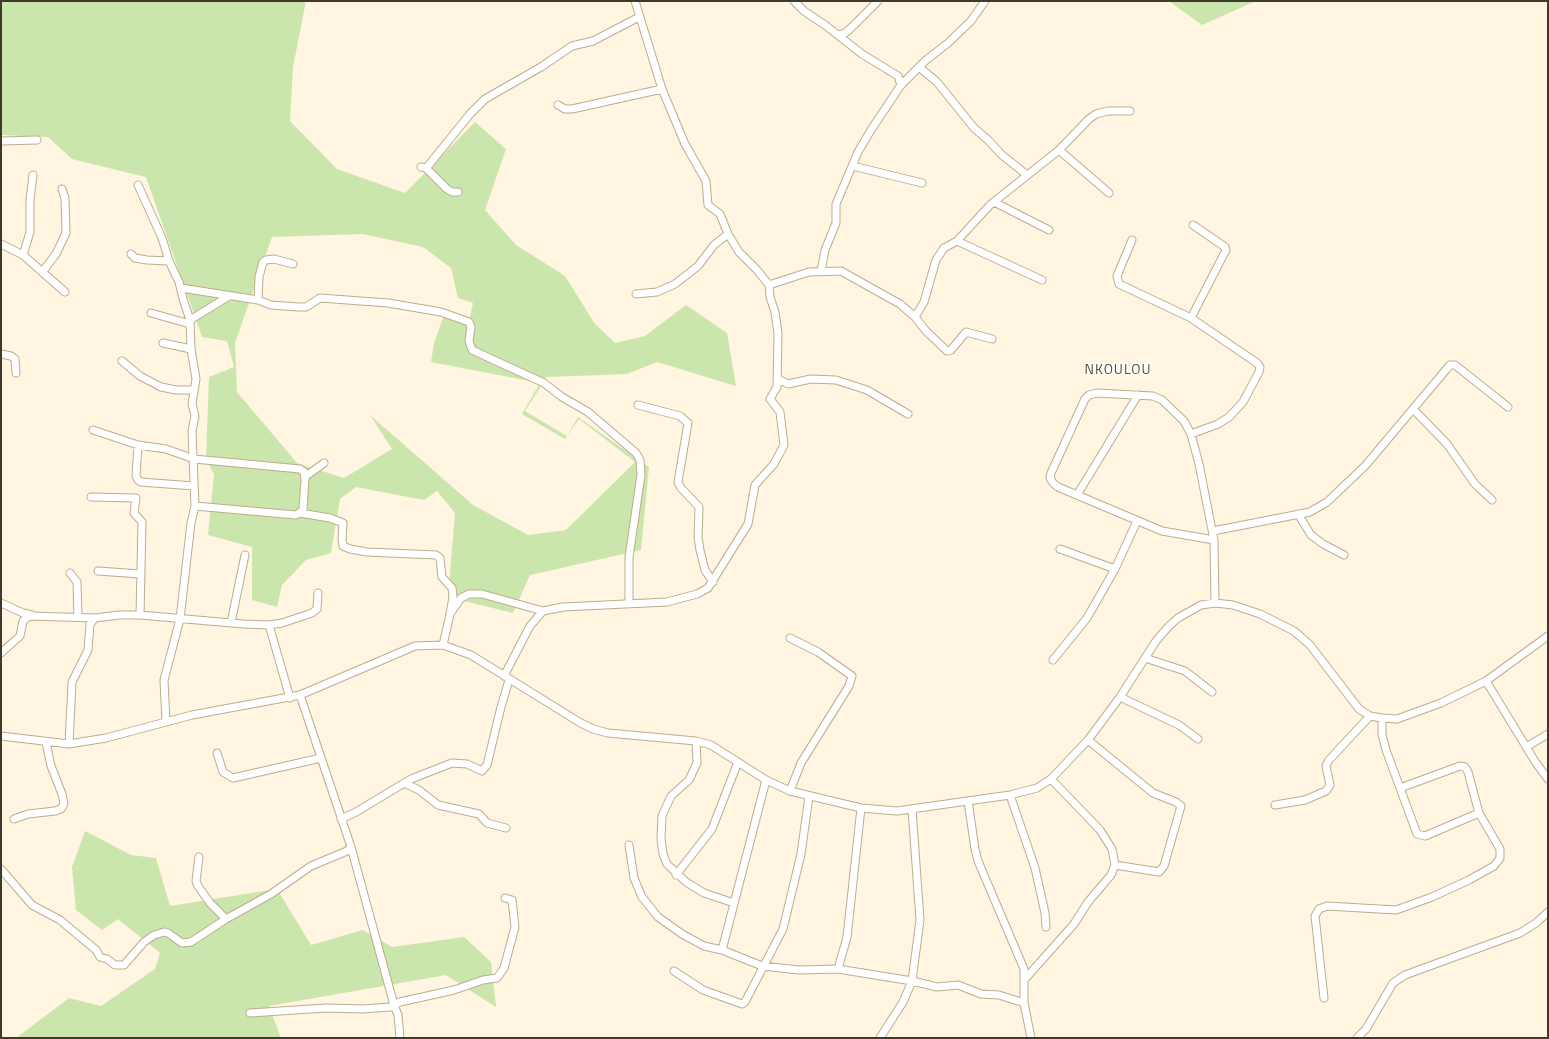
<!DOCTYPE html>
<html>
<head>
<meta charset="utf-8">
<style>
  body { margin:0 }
  #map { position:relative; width:1549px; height:1039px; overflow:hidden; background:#fff5e1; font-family:"Titillium Web",sans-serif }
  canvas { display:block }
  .frame { position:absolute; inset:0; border:2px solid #403a2d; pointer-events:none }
</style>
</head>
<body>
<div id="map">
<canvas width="1549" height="1039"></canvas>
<div class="frame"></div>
</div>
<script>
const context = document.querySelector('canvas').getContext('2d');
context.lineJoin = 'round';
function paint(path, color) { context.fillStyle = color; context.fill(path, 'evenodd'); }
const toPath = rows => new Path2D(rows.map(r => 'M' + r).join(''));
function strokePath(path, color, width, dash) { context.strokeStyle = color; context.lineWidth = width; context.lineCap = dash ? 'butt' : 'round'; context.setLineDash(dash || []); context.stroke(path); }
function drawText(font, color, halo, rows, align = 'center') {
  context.font = font + ' "Titillium Web",sans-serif'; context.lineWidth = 3.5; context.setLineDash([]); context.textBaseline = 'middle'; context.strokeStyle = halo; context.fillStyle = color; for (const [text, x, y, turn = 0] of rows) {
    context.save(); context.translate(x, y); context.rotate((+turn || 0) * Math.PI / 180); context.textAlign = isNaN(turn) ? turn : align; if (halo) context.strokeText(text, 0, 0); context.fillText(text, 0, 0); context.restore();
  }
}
const green = toPath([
  [1,1,306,1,293,67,290,121,337,169,405,193,475,122,506,149,485,210,516,245,565,276,595,324,615,343,645,336,686,305,727,333,736,386,657,362,627,374,547,377,525,411,567,436,578,417,649,467,641,550,530,575,513,613,448,597,455,513,437,491,424,500,356,487,340,499,331,553,306,560,282,585,277,607,252,600,252,547,208,535,214,475,206,458,209,377,234,367,227,341,202,337,146,177,72,159,48,137,1,135],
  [363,234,423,247,451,268,458,298,473,303,470,317,443,318,434,343,431,362,540,383,522,414,565,439,579,419,635,462,566,530,528,535,473,505,370,415,392,449,344,478,297,463,237,392,235,343,272,237],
  [1169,1,1256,1,1202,25],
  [85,831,131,855,156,858,170,906,277,889,311,945,363,930,392,947,464,937,491,962,496,1007,446,975,269,1006,281,1038,16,1038,69,998,101,1006,155,969,160,953,118,919,102,930,76,910,72,867]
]);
const minor = toPath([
  [794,1,804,11,825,25,862,54,898,76,901,85],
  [838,35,845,33,852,27,878,1],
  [919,67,937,82,974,128,988,140,1002,155,1027,175],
  [558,105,565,109,572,109,662,89],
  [1,141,37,140],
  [1059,150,1109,193],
  [853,166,922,183],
  [421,167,426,168,428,166,470,114,485,99,541,67,572,46,593,41,639,17],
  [426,168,447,189,452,192,458,192],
  [138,185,162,238,169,261],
  [994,202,1049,230],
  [1132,240,1117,276,1119,284,1191,318,1257,363,1260,367,1259,372,1243,402,1229,417,1218,424,1191,434],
  [957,241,1042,280],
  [1,244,23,255,65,292],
  [131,254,135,258,147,260,169,261,179,282,183,299,190,320,191,349,196,379,192,404,195,416,192,431,195,506,191,523,180,619,164,680,166,722],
  [23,255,30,232,30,200,33,175],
  [43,271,56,254,66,233,65,198,62,189],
  [821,271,825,250,836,223,836,204,858,152,871,130,901,85,925,61,948,43,971,21,985,1],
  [769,285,809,272,841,271,900,304,915,317,926,331,947,351,951,350,966,332,992,339],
  [181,288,258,300,271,305,299,307,306,307,320,298,388,303,441,312,469,322,471,327,469,341,472,350,544,383,562,397,588,412,636,453,640,460,641,475,629,557,629,604],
  [636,294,657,292,675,284,698,266,714,245,728,234],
  [258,300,259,277,263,262,266,260,274,259,293,264],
  [151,313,190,324],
  [915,317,924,302,936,260,944,248,957,241,990,205,1059,150,1089,119,1096,114,1108,111,1130,111],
  [1191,318,1226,250,1225,247,1193,225],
  [190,320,229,296],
  [163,343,191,349],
  [1,354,11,356,15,359,16,373],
  [122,361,140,376,161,387,176,390,194,390],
  [778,379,788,384,811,379,836,380,867,390,908,414],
  [638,405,680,416,688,423,678,482,681,488,699,507,698,537,700,550,705,570,713,582],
  [1413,409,1447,444,1475,484,1492,500],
  [93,430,138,445,166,449,194,459,300,469,304,472,305,479],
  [138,445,136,476,138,480,141,482,194,486],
  [1077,495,1138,395],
  [195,506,296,515,303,510,305,479,306,476,324,463],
  [300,513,330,518,343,523,342,540,343,546,350,549,367,552,436,555,440,558,442,577,452,588,453,597,450,614],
  [1298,514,1311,535,1323,544,1344,555],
  [1213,531,1310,512,1327,502,1365,466,1450,365,1455,365,1508,407],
  [1214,540,1162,531,1058,487,1053,483,1050,478,1051,473,1085,399,1089,395,1097,393,1153,396,1162,400,1184,421,1191,434,1199,464,1214,540,1215,603],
  [1060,549,1115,569],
  [98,571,140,574],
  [70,573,77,582,78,617],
  [1,603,23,613,32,615],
  [140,615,243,624,269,625,282,623,312,613,317,609,318,593],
  [231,623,245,555],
  [269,625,290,698],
  [443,645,450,614,461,598,469,594,482,594,543,611],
  [1,653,20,636,23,621,29,616,95,618,119,615,140,615,142,522,134,513,136,498,91,497],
  [1145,658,1185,671,1212,692],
  [1053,660,1087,618,1115,569,1137,521],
  [504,676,530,626,543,611,563,607,667,602,697,594,708,588,748,524,755,485,774,464,784,445,780,412,770,399,777,387,778,333,775,312,770,297,769,285,757,270,739,252,728,234,720,214,708,205,706,181,685,144,662,89,635,1],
  [1486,681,1536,763,1548,779],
  [300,695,351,847,394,1005,398,1015,400,1038],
  [1120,697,1179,725,1198,739],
  [1382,718,1382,734,1386,750,1417,834,1425,836,1479,813],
  [1,736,69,744,106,738,192,715,300,695,415,646,443,645,471,655,579,722,593,729,608,733,696,741,711,745,766,780,790,791,861,808,897,811,1010,795,1037,788,1051,779,1088,740,1120,697,1156,641,1168,627,1178,618,1201,605,1215,603,1233,605,1260,614,1294,631,1310,645,1359,709,1370,716,1382,718,1397,719,1441,703,1486,681,1548,636],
  [1088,740,1153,793,1176,802,1181,806,1164,866,1159,872,1115,865],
  [696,741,697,763,689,780,671,796,662,816,661,839,663,854,667,864,686,882,704,893,734,903],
  [69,744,72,682,88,650,90,624,95,618],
  [1526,747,1548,734],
  [217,753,223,772,233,778,321,758],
  [404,783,419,790,438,805,479,814,487,823,506,828],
  [790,791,801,763,849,686,852,676,818,652,790,638],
  [1010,795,1035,868,1045,913,1046,927],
  [968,801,975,849,978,861,1024,969,1024,1003,1031,1038],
  [1275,805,1305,800,1326,791,1330,785,1326,766,1329,760,1370,716],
  [14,819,28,814,55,811,61,809,64,804,62,794,51,766,46,742],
  [341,819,356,812,411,779,452,763,467,764,482,771,487,765,501,707,509,680],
  [629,845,634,878,642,897,658,917,682,934,704,946,722,950,762,966,799,970,838,969,912,981,937,987,958,985,981,994,999,995,1024,1003],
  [199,857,196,881,198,886,210,903,226,919],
  [1,869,32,905,60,920,96,950,100,957,107,959,115,965,124,965,144,942,154,935,164,932,168,933,182,943,191,942,226,919,271,894,311,866,347,851,351,847],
  [676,875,712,829,738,762],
  [722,950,766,780],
  [838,969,847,937,861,808],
  [674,971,703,990,742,1004,745,1002,783,929,801,854,809,796],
  [1025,979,1074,924,1088,902,1111,875,1115,865,1112,849,1100,830,1051,779],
  [1324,998,1315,916,1319,909,1327,906,1396,910,1432,897,1469,880,1494,866,1500,858,1500,849,1479,813,1468,772,1465,767,1460,766,1400,788],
  [250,1013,326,1008,363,1009,390,1007,400,1002,454,990,483,980,497,978,504,968,515,927,512,900,505,898],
  [880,1038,903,1002,912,981,920,920,912,809],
  [1357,1038,1366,1029,1393,983,1405,975,1520,933,1536,923,1548,912]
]);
const quarterNames = [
  ["NKOULOU",1118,371]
];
paint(green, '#cbe6ad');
strokePath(minor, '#bcad8c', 9);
strokePath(minor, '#fff', 7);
context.letterSpacing = '1px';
drawText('14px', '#5a4d2f', '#fff', quarterNames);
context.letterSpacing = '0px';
</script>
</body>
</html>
